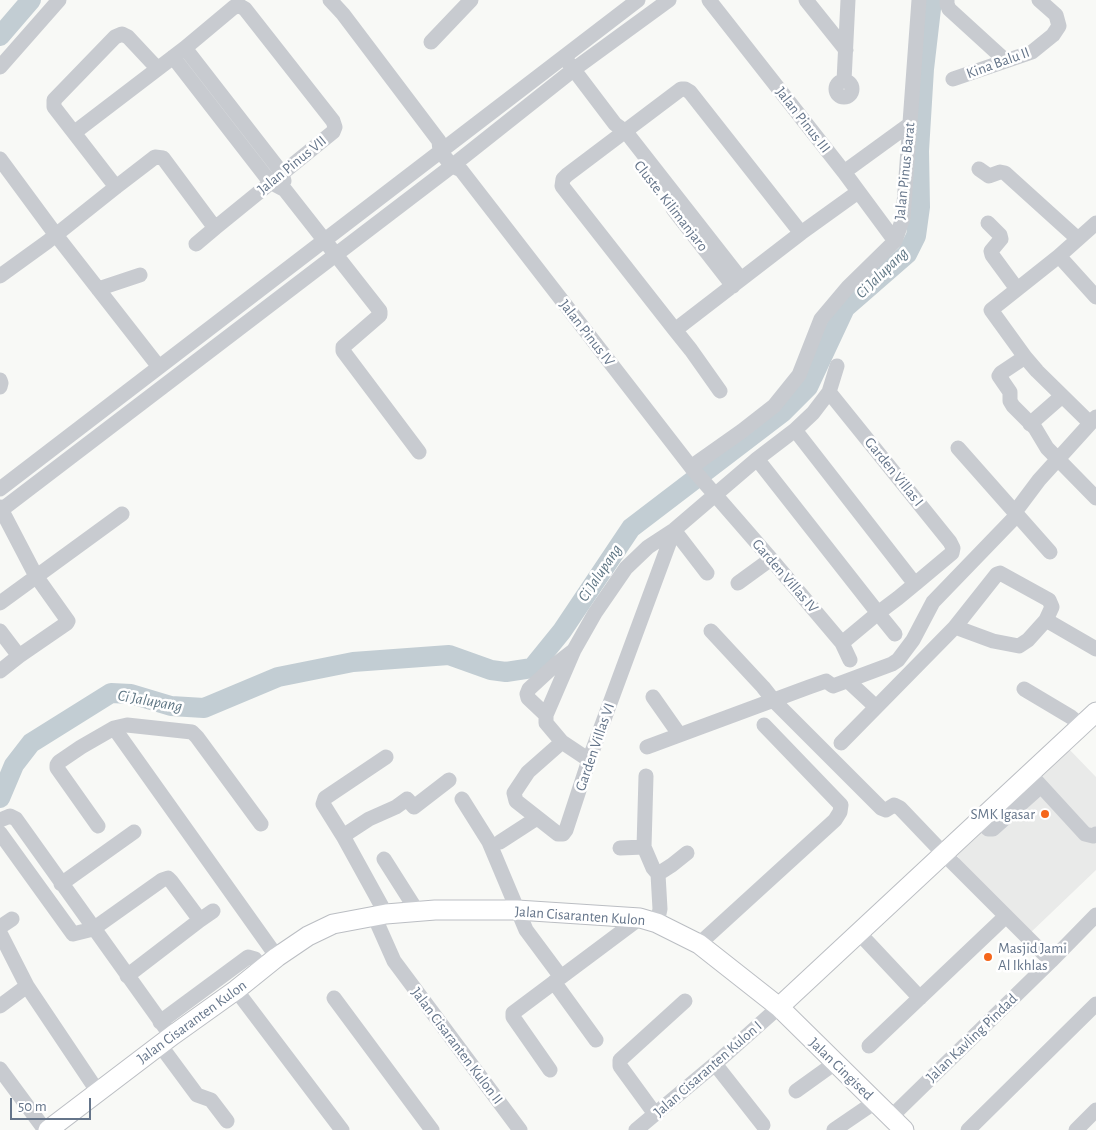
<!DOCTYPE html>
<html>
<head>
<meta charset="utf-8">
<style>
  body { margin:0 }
  #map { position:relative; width:1096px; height:1130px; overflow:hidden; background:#f8f9f6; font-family:"Alegreya Sans",sans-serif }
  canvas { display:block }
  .scale { position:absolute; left:10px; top:1098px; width:81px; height:22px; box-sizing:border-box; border:2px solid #65758a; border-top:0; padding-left:6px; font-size:15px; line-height:18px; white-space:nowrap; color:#65758a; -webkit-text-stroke:4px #fff; paint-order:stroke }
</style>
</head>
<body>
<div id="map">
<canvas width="1096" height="1130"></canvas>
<div class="scale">50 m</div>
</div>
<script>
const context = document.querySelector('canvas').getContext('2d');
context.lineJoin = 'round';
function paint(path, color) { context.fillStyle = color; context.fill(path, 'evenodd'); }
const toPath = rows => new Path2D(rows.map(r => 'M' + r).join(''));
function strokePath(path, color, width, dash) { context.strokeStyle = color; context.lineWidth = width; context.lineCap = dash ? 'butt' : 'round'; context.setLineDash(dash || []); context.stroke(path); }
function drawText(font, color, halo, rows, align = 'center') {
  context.font = font + ' "Alegreya Sans",sans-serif'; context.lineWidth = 5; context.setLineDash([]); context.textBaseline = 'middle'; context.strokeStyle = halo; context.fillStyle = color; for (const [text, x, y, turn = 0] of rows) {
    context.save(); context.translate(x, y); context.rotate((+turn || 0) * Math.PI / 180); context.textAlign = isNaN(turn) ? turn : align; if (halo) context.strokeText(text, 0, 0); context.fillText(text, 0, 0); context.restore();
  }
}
const built = toPath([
  [1067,747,1096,777,1096,870,1027,936,954,863,959,858,953,851]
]);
const river = toPath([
  [0,36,31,0],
  [0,798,14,765,31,743,111,693,131,694,171,706,204,708,278,677,353,662,449,655,491,670,506,672,532,668,562,631,631,528,783,412,808,387,845,308,907,254,916,236,920,207,919,151,924,69,932,0]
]);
const minor = toPath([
  [330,0,343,14,439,141,440,151,452,166,461,170,691,467,771,559,842,643,850,660],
  [709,0,844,172,895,241],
  [806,0,846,50],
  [947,0,947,4,949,9,1006,61],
  [431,42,471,0],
  [185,48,282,173,284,181],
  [173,57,270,182,285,190,380,311,380,315,343,347,343,351,419,452],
  [568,62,615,124,626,132,741,279],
  [0,67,59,0],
  [953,79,1032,52,1053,35,1059,26,1056,15,1039,0],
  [844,81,848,0],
  '836 89a8 8 0 1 1 16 0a8 8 0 1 1-16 0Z',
  [0,159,56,235,159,367],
  [979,169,989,176,1000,172,1005,173,1078,239],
  [844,172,910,124],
  [116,187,54,107,54,100,115,37,122,34,128,37,157,68],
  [673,209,733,286],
  [988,223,1000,235,1001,239,991,251,992,255,1017,289],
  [1096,223,1059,256,991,310,1025,357,1001,373,999,376,1010,392,1010,401,1013,406,1035,428,1047,448,1096,498],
  [801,233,858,192],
  [196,244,215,228],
  [1059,256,1096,297],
  [0,276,47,242,116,187,155,157,163,158,215,228,333,132,335,127,333,121,245,9,240,6,234,7,185,48,75,132],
  [98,289,140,275],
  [675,330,801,233,690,92,685,89,681,89,567,175,563,179,562,186,675,330,691,350,720,391],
  [1025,357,1037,371,1090,423],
  [0,380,1,383,0,387],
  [829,392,950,542,953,548,952,553,915,584],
  [1030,424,1062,396],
  [958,448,1050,552],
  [757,459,878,613,898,598,915,584,795,430],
  [691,467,742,431,774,406,799,375,821,319,848,287,895,241,903,218,919,0],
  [0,489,638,0],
  [0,507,36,576,68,621,67,623,19,656,0,671],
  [0,511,452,166,573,70,669,0],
  [1015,512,1039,480,1096,417],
  [674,530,707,573],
  [738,583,771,559],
  [0,603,122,514],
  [955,627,997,574,1000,573,1049,600,1052,607,1046,620],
  [0,631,19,656],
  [711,631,763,687,774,701,881,808,886,810,894,805,900,808,943,853,1051,961],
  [842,643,878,613,895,634],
  [848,681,876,707],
  [1024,689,1071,717,1082,726],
  [653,697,679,734],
  [546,715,528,698,527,694,529,689,555,665,573,651],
  [114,728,127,725,192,732,197,737,261,824],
  [562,742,528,772,514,793,516,801,558,834,563,834,566,830,589,760,674,530],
  [841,743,955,627,993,641,1019,646,1028,640,1046,620,1096,649],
  [647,747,809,687,826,681,833,686,892,664,898,660,913,640,933,602,1017,515],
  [589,760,562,742,546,723,546,715,574,650,595,613,626,568,648,547,674,530,757,459,795,430,813,413,829,392,837,366],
  [1030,774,1085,834,1093,836,1096,834],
  [462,799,489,842,526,930,561,977],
  [0,820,10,816,16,819,171,1036],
  [979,820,988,829,993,829,1041,786],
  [98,826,57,768,57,765,59,762,81,747,114,728,277,957],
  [0,833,73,934,93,929,162,880,168,878,171,881,200,920,127,976],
  [343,836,369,819,396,807,407,799,414,807,449,780],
  [500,842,537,818],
  [644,847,646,776],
  [620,848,644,847,653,868,658,874,660,909,657,923],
  [384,859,417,911],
  [658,874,672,865,687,853],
  [61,884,134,832],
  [386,914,343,836,323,804,325,798,386,757],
  [374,916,394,961,520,1130],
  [200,920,213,911],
  [0,927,12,919],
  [0,933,27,986],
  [859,933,920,998],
  [699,944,835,820,840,812,841,805,764,725],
  [554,982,596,1040],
  [236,990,342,1130],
  [334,998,432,1130],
  [0,1006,27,986,98,1092],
  [160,1022,248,957,255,959,262,969],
  [160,1045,197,1095,211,1100,227,1121],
  [869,1046,1006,916],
  [715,1064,763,1125],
  [0,1069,45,1130],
  [550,1070,513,1017,513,1013,640,918],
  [796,1091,835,1063],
  [655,1114,620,1066,620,1060,685,1001],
  [891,1117,1051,961,1096,915],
  [636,1130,715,1064,779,1007],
  [834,1130,875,1102],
  [968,1130,1096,1004],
  [1076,1130,1096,1110]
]);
const major = toPath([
  [779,1007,1096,712],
  [48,1130,173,1035,236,990,277,957,308,936,333,924,386,914,435,910,517,910,640,918,657,923,699,944,779,1007,904,1130]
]);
const markers = [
  [1045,814,5,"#f5661a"],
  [988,957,5,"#f5661a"]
];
const streetNames = [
  ["Kina Balu II",998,63,-20],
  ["Jalan Pinus III",803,120,52],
  ["Jalan Pinus VII",292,165,-39],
  ["Jalan Pinus Barat",905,171,-84],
  ["Cluste. Kilimanjaro",671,206,52],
  ["Jalan Pinus IV",587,333,52],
  ["Garden Villas I",894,472,51],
  ["Garden Villas IV",785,576,49],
  ["Garden Villas VI",595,747,-71],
  ["Jalan Cisaranten Kulon",580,916,4],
  ["Jalan Cisaranten Kulon",192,1022,-36],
  ["Jalan Kavling Pindad",972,1038,-44],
  ["Jalan Cisaranten Kulon II",457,1046,53],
  ["Jalan Cisaranten Kulon I",708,1069,-41],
  ["Jalan Cingised",841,1069,44]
];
const poiNames = [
  ["SMK Igasar",1035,814],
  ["Masjid Jami",998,948,"left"],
  ["Al Ikhlas",998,965,"left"]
];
const waterNames = [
  ["Ci Jalupang",882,273,-44],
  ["Ci Jalupang",600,573,-56],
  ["Ci Jalupang",150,701,10]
];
paint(built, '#e9eae9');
strokePath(river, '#c2cdd3', 20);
strokePath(major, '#bbbec3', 21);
strokePath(minor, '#c8cbd0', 15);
strokePath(major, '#fff', 19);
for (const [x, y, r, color] of markers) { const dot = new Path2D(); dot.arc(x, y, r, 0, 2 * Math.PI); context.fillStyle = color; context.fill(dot); strokePath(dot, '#fff', 2); }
drawText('15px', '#65758a', '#fff', streetNames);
drawText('15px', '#65758a', '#fff', poiNames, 'right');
drawText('italic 16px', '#607785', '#fff', waterNames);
</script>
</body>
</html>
